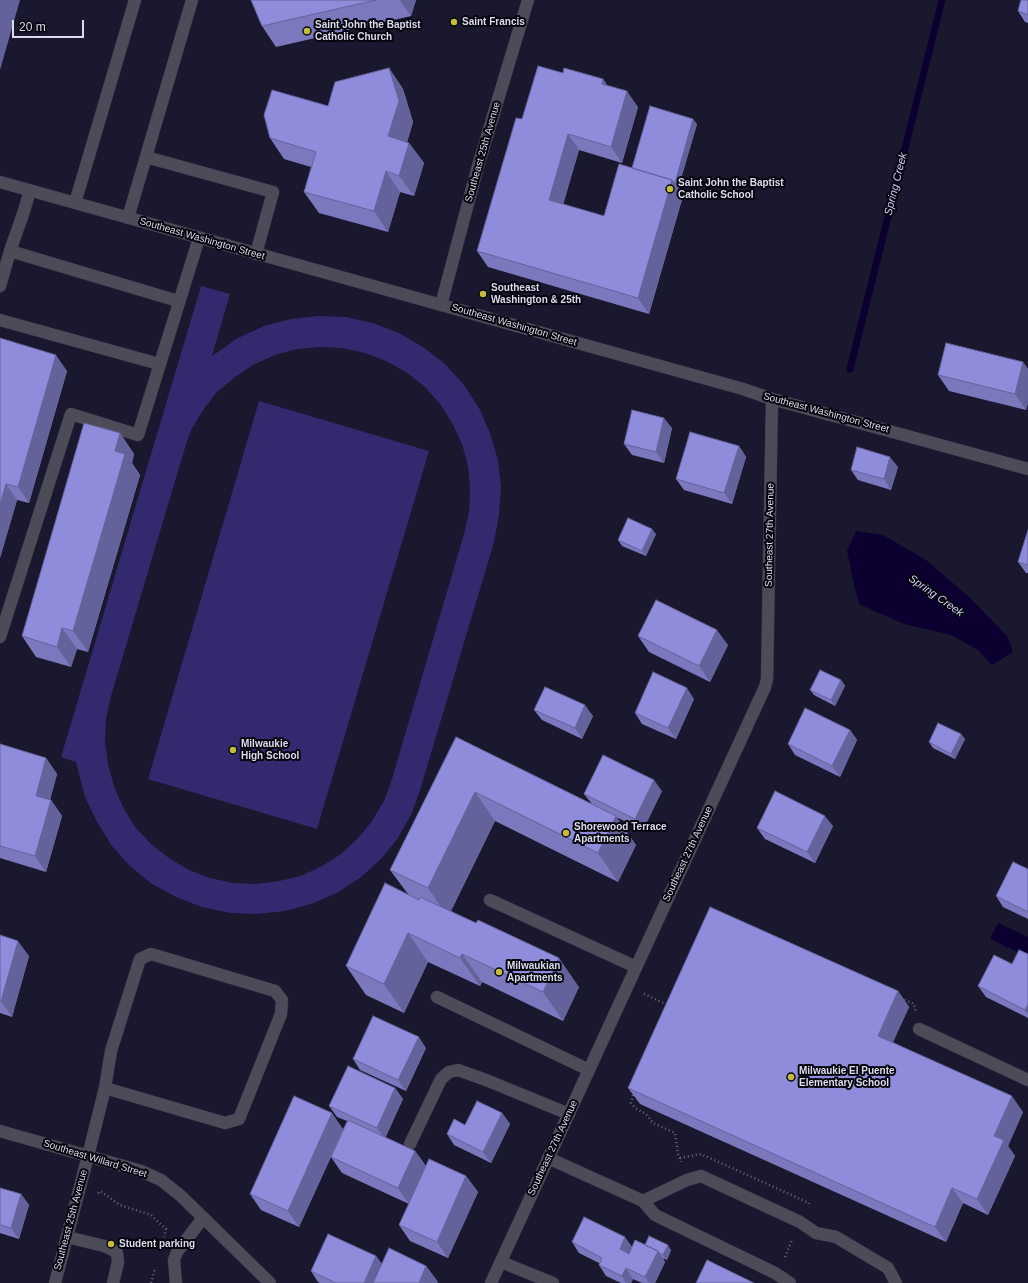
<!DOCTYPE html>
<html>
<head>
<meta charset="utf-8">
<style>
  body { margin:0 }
  #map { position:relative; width:1028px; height:1283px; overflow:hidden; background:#19182f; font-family:Helvetica,sans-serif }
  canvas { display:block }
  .scale { position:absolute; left:12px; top:20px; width:72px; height:18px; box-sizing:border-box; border:2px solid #dbdbec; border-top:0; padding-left:5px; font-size:12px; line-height:14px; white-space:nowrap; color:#dbdbec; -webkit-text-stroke:3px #05050e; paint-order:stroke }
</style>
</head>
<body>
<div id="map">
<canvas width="1028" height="1283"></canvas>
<div class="scale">20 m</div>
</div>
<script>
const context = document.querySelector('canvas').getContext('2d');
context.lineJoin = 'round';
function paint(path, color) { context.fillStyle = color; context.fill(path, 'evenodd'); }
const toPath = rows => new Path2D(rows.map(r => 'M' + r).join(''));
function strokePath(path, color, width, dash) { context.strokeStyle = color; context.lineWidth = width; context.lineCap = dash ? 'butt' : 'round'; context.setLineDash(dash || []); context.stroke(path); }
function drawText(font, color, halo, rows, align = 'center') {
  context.font = font + ' Helvetica,sans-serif'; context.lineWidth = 4; context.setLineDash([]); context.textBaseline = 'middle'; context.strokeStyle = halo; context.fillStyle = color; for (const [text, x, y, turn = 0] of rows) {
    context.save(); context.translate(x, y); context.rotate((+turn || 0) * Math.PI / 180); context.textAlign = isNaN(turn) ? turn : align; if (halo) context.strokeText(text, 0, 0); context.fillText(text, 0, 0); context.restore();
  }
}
const green = toPath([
  [201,286,230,294,212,356,238,338,264,326,291,319,318,316,346,317,373,323,399,333,423,347,445,364,464,385,479,408,490,433,498,460,501,487,499,515,494,542,421,787,412,813,398,838,381,859,360,878,337,893,311,904,285,911,257,914,230,913,202,907,176,897,152,884,130,866,112,846,97,822,85,797,76,762,61,757],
  [320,347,342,348,365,353,386,361,406,372,424,386,440,404,452,423,462,444,468,466,470,489,469,512,464,534,392,779,384,801,372,821,358,838,341,854,322,866,301,876,279,881,256,884,233,883,210,878,189,870,169,858,151,844,135,827,123,807,114,786,108,764,105,741,106,719,111,696,184,451,191,430,203,410,217,392,235,377,253,365,275,355,297,349],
  [259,401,429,451,317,829,148,779]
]);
const water = toPath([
  [856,531,883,535,926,560,968,596,1008,637,1013,652,992,665,978,650,951,635,904,624,859,604,855,589,847,551],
  [998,923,1028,937,1028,957,990,939]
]);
const stream = toPath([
  [850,369,942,0]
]);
const path = toPath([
  [644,994,668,1005],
  [901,998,914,1004,916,1012],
  [634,1091,631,1103,635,1108,646,1114,653,1123,675,1133,678,1154,681,1162],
  [680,1158,701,1154,809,1203,808,1206],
  [98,1193,100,1191,120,1205,151,1215,166,1229,164,1237],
  [785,1257,792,1240],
  [151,1283,155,1268]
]);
const service = toPath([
  [146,157,273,192,256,254],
  [75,203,135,0],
  [128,218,192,0],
  [10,251,178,301],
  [0,286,10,251,23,214,30,191],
  [0,320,159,364],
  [0,637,71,414,138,435,199,238],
  [490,900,636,967],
  [437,997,589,1070],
  [410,1144,441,1079,449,1072,458,1070,486,1080,569,1114],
  [88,1156,105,1088,111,1051,140,959,151,954,275,991,282,1000,281,1014,239,1119,225,1123,105,1088],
  [548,1158,643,1201,655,1215,775,1273,790,1283],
  [643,1201,687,1180,701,1176,800,1222,816,1233,836,1237,888,1268,896,1283],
  [67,1237,104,1246,113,1250,117,1253,118,1262,113,1283],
  [501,1262,553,1283],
  [176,1283,174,1260,177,1252,203,1218]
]);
const minor = toPath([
  [441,305,478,166,528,0],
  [919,1029,1028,1080],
  [0,1131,141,1171,161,1180,181,1196,270,1283],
  [55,1283,88,1156]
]);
const tertiary = toPath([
  [0,182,743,389,772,399,1028,469],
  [491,1283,765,687,767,679,772,399]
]);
const wall = toPath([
  [251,0,416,0,411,16,276,47,262,26],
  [1028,0,1028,23,1025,22,1018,11],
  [389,68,403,89,413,122,407,142,409,143,424,163,414,196,400,192,388,232,319,213,304,192,311,167,284,159,270,138,328,106],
  [563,73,603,79,608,86,638,107,622,163,579,150,563,204,604,216,632,168,697,124,678,189,683,196,649,314,488,267,477,251,522,119],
  [0,338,67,371,29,503,17,500,0,558],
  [1023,362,1028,369,1028,403,1026,410,949,391,938,375],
  [672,428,664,463,632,455,624,444],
  [120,433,134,454,132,463,140,475,88,652,77,649,71,667,36,657,22,636],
  [739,446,746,457,732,504,684,490,676,479],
  [898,467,891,490,858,480,851,470],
  [1028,530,1028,573,1026,573,1018,562],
  [656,534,646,556,622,546,618,540],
  [638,636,728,645,710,682,649,652],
  [841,680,845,686,835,706,814,695,810,690],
  [694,699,676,739,642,724,635,713],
  [534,710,593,716,582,739,542,720],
  [850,730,857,740,840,777,795,755,788,744],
  [961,734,965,739,955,759,933,748,929,742],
  [456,737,592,804,584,794,662,791,643,830,616,817,636,845,618,882,495,821,451,911,579,987,563,1021,482,982,480,986,428,962,404,1013,366,995,346,966,408,894,390,870],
  [0,744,46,758,57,774,50,800,51,800,62,816,46,872,0,858],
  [833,826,815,863,765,839,757,828],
  [1028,869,1028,919,1003,907,996,896],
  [0,935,29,956,12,1017,0,1013],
  [1028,954,1028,1018,986,997,978,986,1012,964],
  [898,991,909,1007,893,1042,1023,1112,1008,1146,1015,1156,988,1215,963,1203,946,1242,640,1104,628,1088],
  [426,1048,406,1091,360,1070,353,1059],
  [395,1088,403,1099,385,1137,415,1151,426,1166,466,1176,478,1192,448,1258,410,1241,399,1225,409,1204,342,1173,331,1157,299,1227,261,1210,250,1194,343,1129,347,1121,337,1117,329,1106],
  [502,1113,510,1124,491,1163,454,1145,447,1134,465,1125],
  [0,1188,21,1194,29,1205,19,1239,0,1233],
  [572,1242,632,1247,645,1245,671,1250,667,1260,663,1258,665,1262,655,1283,642,1283,633,1279,631,1283,621,1283,606,1276,599,1265,599,1263,579,1253],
  [376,1256,382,1264,426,1266,438,1282,437,1283,320,1283,318,1282,311,1271]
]);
const shadedWall = toPath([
  [0,0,20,0,0,70],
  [400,0,416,0,411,16],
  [389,68,403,89,413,122,403,157,388,136],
  [603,79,614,95,602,84],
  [627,91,638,107,622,163,611,147],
  [693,119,697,124,678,189,683,196,649,314,638,298,672,180],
  [568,134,579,150,560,216,549,200],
  [409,143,424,163,414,196,399,176],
  [386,171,400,192,388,232,374,211],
  [56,355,67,371,29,503,18,487],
  [1023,362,1028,369,1028,403,1026,410,1015,394],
  [664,418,672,428,664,463,656,452],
  [120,433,134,454,132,463,140,475,88,652,73,631,115,451],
  [739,446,746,457,732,504,724,493],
  [890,457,898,467,891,490,884,479],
  [6,484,17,500,0,558,0,504],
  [652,529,656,534,646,556,642,551],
  [62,628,77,649,71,667,57,647],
  [717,630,728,645,710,682,699,666],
  [841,680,845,686,835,706,831,700],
  [687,688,694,699,676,739,668,728],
  [585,705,593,716,582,739,575,728],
  [850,730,857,740,840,777,832,766],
  [961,734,965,739,955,759,951,754],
  [46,758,57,774,47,811,36,796],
  [654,780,662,791,643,830,635,819],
  [475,792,495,821,448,917,428,888],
  [51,800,62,816,46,872,35,856],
  [616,816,636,845,618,882,598,853],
  [825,816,833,826,815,863,807,852],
  [408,933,428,962,404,1013,384,984],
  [18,941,29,956,12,1017,1,1001],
  [462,954,482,982,480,986,460,958],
  [559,958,579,987,563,1021,543,992],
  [898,991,909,1007,889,1051,878,1036],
  [1028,1004,1028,1014,1025,1010],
  [419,1037,426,1048,406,1091,398,1080],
  [395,1088,403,1099,385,1139,377,1128],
  [1012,1096,1023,1112,1008,1146,1015,1156,988,1215,977,1199,994,1136],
  [332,1113,343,1129,299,1227,288,1211],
  [502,1113,510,1124,491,1163,483,1152],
  [415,1151,426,1166,409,1204,398,1188],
  [466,1176,478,1192,448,1258,437,1242],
  [952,1188,963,1203,946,1242,935,1227],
  [21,1194,29,1205,19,1239,11,1228],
  [625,1237,633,1248,627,1260,620,1249],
  [668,1245,671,1250,667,1260,663,1255],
  [658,1251,665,1262,655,1283,649,1283,645,1277],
  [376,1256,384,1267,377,1283,364,1283],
  [426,1266,438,1282,437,1283,419,1283],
  [626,1268,633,1279,631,1283,626,1283,622,1276]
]);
const building = toPath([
  [251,0,376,0,262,26,251,0],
  [1021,0,1028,0,1028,15,1018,11,1021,0],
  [538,66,563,73,564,68,603,79,602,84,627,91,611,147,568,134,549,200,604,216,619,164,672,180,638,298,477,251,516,118,522,119,538,66],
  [389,68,399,101,388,136,409,143,399,176,386,171,374,211,304,192,316,152,270,138,264,115,272,90,328,106,335,82,389,68],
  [650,106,693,119,675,183,672,180,632,168,650,106],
  [0,338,56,355,18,487,6,484,0,504,0,338],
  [946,343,1023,362,1015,394,938,375,946,343],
  [632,410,664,418,656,452,624,444,632,410],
  [84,423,120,433,115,451,125,454,73,631,62,628,57,647,22,636,84,423],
  [690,432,739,446,724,493,676,479,690,432],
  [857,447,890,457,884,479,851,470,857,447],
  [628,518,652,529,642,551,618,540,628,518],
  [1028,530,1028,565,1018,562,1028,530],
  [656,600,717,630,699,666,638,636,656,600],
  [820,670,841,680,831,700,810,690,820,670],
  [653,672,687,688,668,728,635,713,653,672],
  [545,687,585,705,575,728,534,710,545,687],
  [805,708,850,730,832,766,788,744,805,708],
  [938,723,961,734,951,754,929,742,938,723],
  [456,737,616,816,598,853,475,792,428,888,390,870,456,737],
  [0,744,46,758,36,796,51,800,35,856,0,846,0,744],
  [603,755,654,780,635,819,584,794,603,755],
  [775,791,825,816,807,852,757,828,775,791],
  [1013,862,1028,869,1028,912,996,896,1013,862],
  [385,883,419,900,420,897,476,923,478,920,559,958,543,992,462,954,460,958,408,933,384,984,346,966,385,883],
  [710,907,898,991,878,1036,1012,1096,994,1136,1004,1140,977,1199,952,1188,935,1227,628,1088,710,907],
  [0,935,18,941,1,1001,0,1001,0,935],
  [1019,950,1028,954,1028,1004,1025,1010,978,986,994,955,1012,964,1019,950],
  [373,1016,419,1037,398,1080,353,1059,373,1016],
  [348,1066,395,1088,377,1128,329,1106,348,1066],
  [294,1096,332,1113,288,1211,250,1194,294,1096],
  [477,1101,502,1113,483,1152,447,1134,454,1119,465,1125,477,1101],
  [348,1120,415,1151,398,1188,331,1157,348,1120],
  [429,1159,466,1176,437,1242,399,1225,429,1159],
  [0,1188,21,1194,11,1228,0,1225,0,1188],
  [584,1217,625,1237,620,1249,629,1254,635,1240,658,1251,645,1277,626,1268,622,1276,599,1265,602,1258,572,1242,584,1217],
  [328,1234,376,1256,364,1283,336,1283,311,1271,328,1234],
  [649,1236,668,1245,663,1255,659,1253,658,1251,645,1245,649,1236],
  [389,1248,426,1266,419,1283,373,1283,389,1248],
  [707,1260,754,1283,696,1283,707,1260]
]);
const markers = [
  [454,22,4,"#c7bb3c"],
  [307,31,4,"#c7bb3c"],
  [670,189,4,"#c7bb3c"],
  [483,294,4,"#c7bb3c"],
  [233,750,4,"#c7bb3c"],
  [566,833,4,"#c7bb3c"],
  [499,972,4,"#c7bb3c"],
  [791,1077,4,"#c7bb3c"],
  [111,1244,4,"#c7bb3c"]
];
const poiNames = [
  ["Saint Francis",462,22],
  ["Saint John the Baptist",315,25],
  ["Catholic Church",315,37],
  ["Saint John the Baptist",678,183],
  ["Catholic School",678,195],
  ["Southeast",491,288],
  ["Washington & 25th",491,300],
  ["Milwaukie",241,744],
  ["High School",241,756],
  ["Shorewood Terrace",574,827],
  ["Apartments",574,839],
  ["Milwaukian",507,966],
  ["Apartments",507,978],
  ["Milwaukie El Puente",799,1071],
  ["Elementary School",799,1083],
  ["Student parking",119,1244]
];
const streetNames = [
  ["Southeast 25th Avenue",483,152,-74],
  ["Southeast Washington Street",202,239,16],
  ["Southeast Washington Street",514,325,16],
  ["Southeast Washington Street",826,413,15],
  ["Southeast 27th Avenue",770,535,-89],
  ["Southeast 27th Avenue",688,854,-65],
  ["Southeast 27th Avenue",553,1148,-65],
  ["Southeast Willard Street",95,1159,17],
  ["Southeast 25th Avenue",71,1220,-75]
];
const waterNames = [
  ["Spring Creek",896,184,-76],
  ["Spring Creek",936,596,35]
];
paint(green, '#32296f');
paint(water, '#0c0031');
strokePath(stream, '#0c0031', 7);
strokePath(service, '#343349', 13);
strokePath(minor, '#343349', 13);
strokePath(tertiary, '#343349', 13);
strokePath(path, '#69697d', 2.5, [1, 3]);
strokePath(service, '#4b4c58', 12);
strokePath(minor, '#4b4c58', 12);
strokePath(tertiary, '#4b4c58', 12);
paint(wall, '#7b78bd');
paint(shadedWall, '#64629a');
paint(building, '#8f8cdc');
strokePath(building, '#64629a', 1);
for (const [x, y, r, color] of markers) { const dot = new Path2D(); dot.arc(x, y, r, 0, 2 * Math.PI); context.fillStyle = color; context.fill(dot); strokePath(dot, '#05050e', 1.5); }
drawText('bold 10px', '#dbdbec', '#05050e', poiNames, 'left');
drawText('10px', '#dbdbec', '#05050e', streetNames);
drawText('italic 11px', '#cecff9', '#05050e', waterNames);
</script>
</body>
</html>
